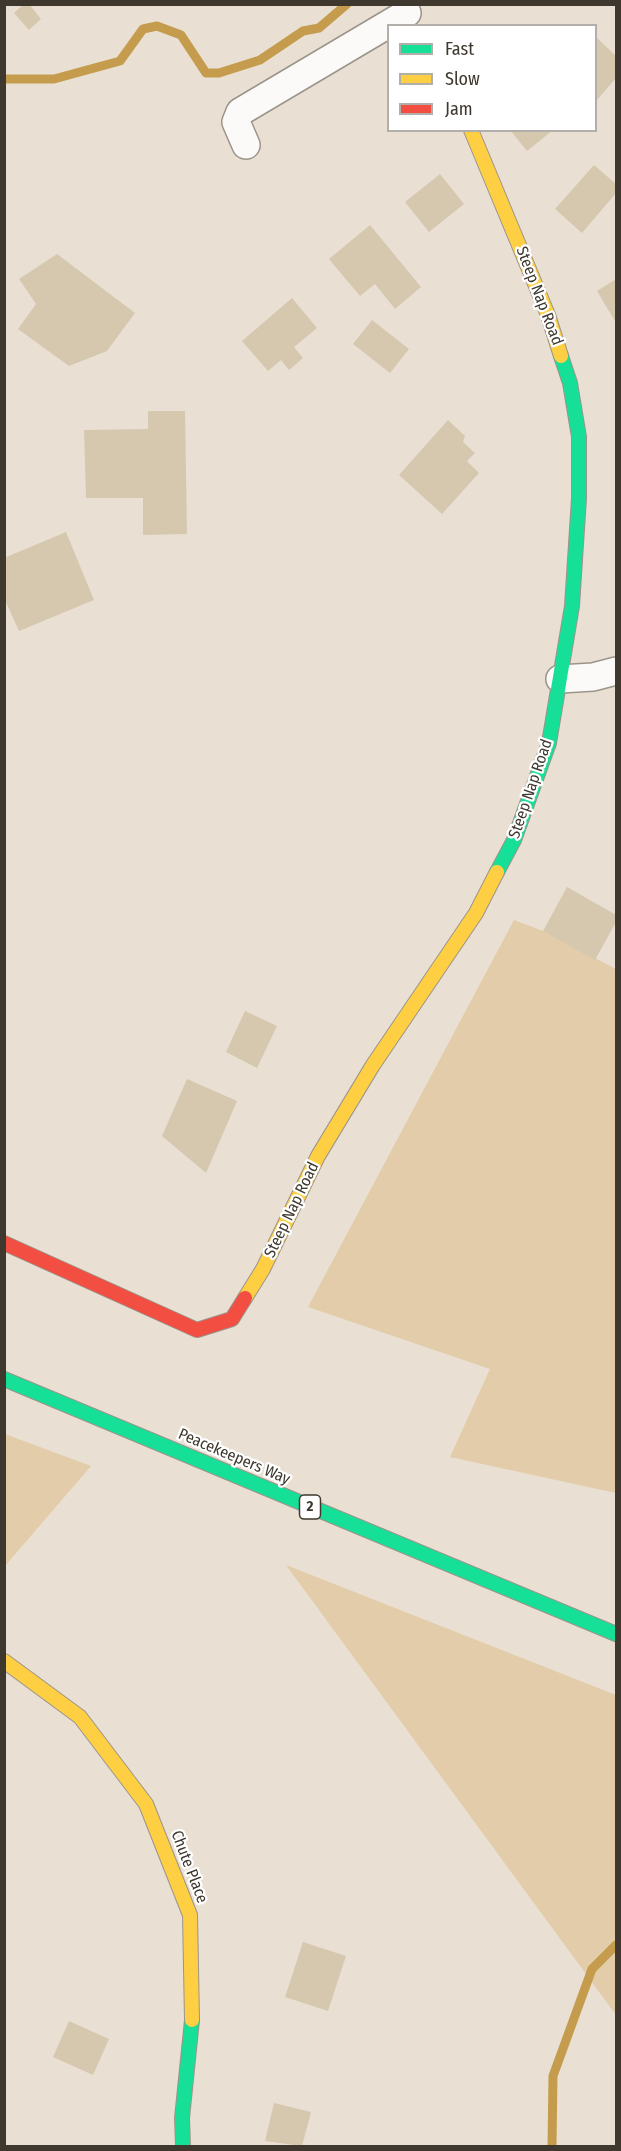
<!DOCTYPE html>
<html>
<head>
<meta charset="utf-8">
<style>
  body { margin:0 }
  #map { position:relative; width:621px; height:2151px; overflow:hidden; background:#e9e0d3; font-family:"Fira Sans Condensed",sans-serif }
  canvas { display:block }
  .frame { position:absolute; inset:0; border:6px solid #3e382e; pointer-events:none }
  .legend { position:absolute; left:387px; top:24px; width:210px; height:108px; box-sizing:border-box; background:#fff; border:2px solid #b2afab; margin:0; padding:8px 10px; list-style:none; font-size:18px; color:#3e382e }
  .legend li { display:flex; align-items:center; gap:12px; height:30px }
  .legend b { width:30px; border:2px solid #b2afab }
</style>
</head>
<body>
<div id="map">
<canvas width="621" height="2151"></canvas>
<div class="frame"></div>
<ul class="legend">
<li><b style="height:8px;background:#16e098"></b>Fast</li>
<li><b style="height:8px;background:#ffcf43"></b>Slow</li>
<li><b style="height:8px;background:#f24e42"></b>Jam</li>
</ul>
</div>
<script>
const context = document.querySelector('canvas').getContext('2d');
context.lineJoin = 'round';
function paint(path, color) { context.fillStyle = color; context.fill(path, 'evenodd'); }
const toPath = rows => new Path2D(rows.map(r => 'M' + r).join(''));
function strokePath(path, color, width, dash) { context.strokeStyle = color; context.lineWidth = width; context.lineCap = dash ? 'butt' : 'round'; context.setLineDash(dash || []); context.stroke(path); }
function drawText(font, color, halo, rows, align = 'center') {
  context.font = font + ' "Fira Sans Condensed",sans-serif'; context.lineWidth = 4.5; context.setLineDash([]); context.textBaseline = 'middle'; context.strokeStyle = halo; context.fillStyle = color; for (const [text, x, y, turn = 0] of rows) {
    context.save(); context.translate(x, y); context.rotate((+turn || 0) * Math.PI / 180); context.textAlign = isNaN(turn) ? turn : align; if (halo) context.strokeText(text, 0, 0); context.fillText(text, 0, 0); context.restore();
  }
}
const green = toPath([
  [514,920,543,931,616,969,616,1493,450,1457,490,1369,308,1307],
  [5,1434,91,1466,5,1566],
  [286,1565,616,1695,616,2015]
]);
const stream = toPath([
  [4,79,54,79,120,61,143,29,157,26,181,35,206,73,219,73,260,60,303,31,319,28,347,4],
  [552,2146,553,2076,592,1969,616,1945]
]);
const building = toPath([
  [24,4,29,4,41,19,29,30,14,13],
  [596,37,616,56,616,78,596,101],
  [510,130,553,130,527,151],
  [594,165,616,184,616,193,582,233,555,209],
  [440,174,464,204,429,232,405,202],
  [370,225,421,287,395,309,375,284,360,296,329,259],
  [57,254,135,313,107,351,69,366,18,329,36,304,19,279],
  [616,279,616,323,597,291],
  [292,298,317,328,294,347,303,358,289,370,281,360,268,371,242,341],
  [372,320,409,349,390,373,353,344],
  [148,411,185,411,187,534,143,535,143,498,86,498,84,430,148,429],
  [448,420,465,436,463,442,475,453,467,461,479,473,442,514,399,475],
  [66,532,94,600,19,631,4,598,4,558],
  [567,887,616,915,616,922,595,960,543,931],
  [245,1011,277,1026,257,1068,226,1052],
  [187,1079,237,1101,206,1173,162,1136],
  [303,1942,346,1956,328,2011,285,1997],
  [69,2021,109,2039,93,2075,53,2057],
  [274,2103,311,2112,302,2146,265,2141]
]);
const street = toPath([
  [246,145,236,122,240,112,407,13],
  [560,679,593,677,616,671]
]);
const fast = toPath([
  [497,872,514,840,549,743,572,606,579,498,579,437,570,383,561,356],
  [4,1379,616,1634],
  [183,2146,182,2118,192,2020]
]);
const slow = toPath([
  [471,130,548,315,561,356],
  [245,1298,263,1269,318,1156,373,1065,476,913,497,872],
  [4,1661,80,1717,146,1804,190,1915,192,2020]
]);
const jam = toPath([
  [4,1243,197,1330,232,1319,245,1298]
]);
const shields = [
  [310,1507,21]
];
const shieldNames = [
  ["2",310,1507]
];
const streetNames = [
  ["Steep Nap Road",539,296,69],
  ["Steep Nap Road",531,789,-71],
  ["Steep Nap Road",292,1210,-64],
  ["Peacekeepers Way",234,1457,23],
  ["Chute Place",189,1867,69]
];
paint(green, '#e3cca9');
strokePath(stream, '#c59c4d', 9);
paint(building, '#d6c7af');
strokePath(street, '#9b948a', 30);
strokePath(fast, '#9b948a', 16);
strokePath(slow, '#9b948a', 16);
strokePath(jam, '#9b948a', 16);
strokePath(street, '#fcfaf8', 27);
strokePath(fast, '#16e098', 14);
strokePath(slow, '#ffcf43', 14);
strokePath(jam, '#f24e42', 14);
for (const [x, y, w] of shields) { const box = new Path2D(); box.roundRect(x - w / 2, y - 12, w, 24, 4.5); context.fillStyle = '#fff'; context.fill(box); strokePath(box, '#3e382e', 1.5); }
drawText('bold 15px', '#3e382e', null, shieldNames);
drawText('16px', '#3e382e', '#fff', streetNames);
</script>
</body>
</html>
